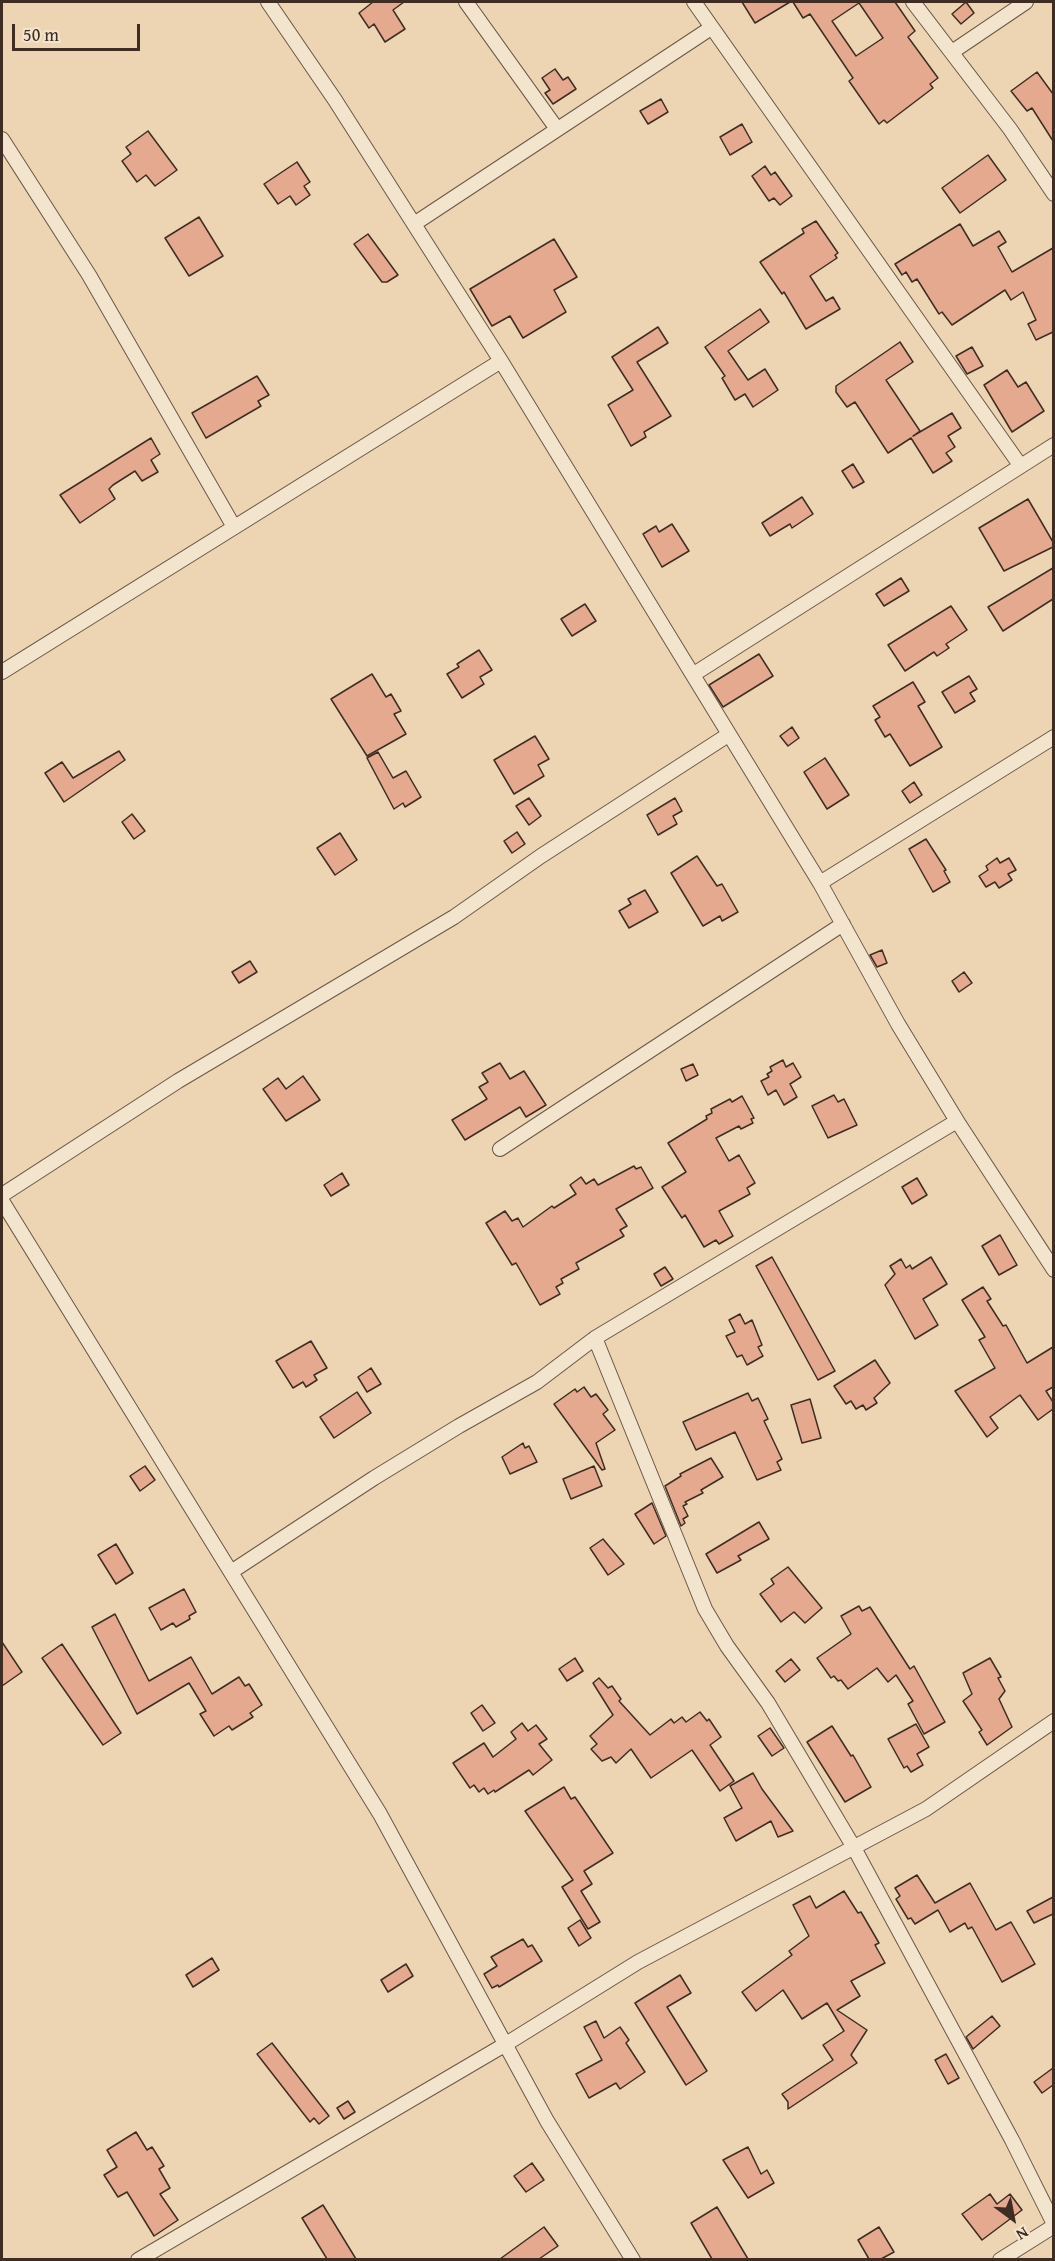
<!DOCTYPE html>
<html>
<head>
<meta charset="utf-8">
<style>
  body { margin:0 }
  #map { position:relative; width:1055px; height:2261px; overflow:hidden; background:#edd5b3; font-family:"Gentium Book Plus",serif }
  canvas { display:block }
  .frame { position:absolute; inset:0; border:3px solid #3f2d23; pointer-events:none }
  .north { position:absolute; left:983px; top:2189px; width:60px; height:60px; -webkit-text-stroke:4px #f3e4ce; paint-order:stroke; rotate:148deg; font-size:16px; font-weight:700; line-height:24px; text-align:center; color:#3f2d23 }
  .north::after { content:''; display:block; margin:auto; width:21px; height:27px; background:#3f2d23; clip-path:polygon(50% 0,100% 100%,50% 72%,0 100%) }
  .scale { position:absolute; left:12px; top:24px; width:128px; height:27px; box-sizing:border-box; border:3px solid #3f2d23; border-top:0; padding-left:8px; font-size:18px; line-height:21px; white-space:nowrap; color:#3f2d23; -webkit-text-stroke:4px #f3e4ce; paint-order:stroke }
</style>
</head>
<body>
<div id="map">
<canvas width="1055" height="2261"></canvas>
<div class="frame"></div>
<div class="north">N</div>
<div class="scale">50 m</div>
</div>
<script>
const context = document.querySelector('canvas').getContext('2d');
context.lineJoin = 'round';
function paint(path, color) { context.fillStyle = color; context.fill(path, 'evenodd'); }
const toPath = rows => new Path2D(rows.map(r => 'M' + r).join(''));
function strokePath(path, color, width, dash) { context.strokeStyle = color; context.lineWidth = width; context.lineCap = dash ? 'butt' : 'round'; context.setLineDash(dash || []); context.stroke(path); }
const building = toPath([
  [373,2,404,2,393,10,405,29,385,42,374,24,369,28,359,13,373,2],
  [742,2,790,2,755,23,742,2],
  [793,2,895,2,915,31,908,37,938,78,930,84,933,88,887,123,884,120,879,124,849,81,853,78,810,14,803,18,793,2],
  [859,3,883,38,856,56,832,21,859,3],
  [966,2,974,13,961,24,952,14,966,2],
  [555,69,563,80,568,77,576,89,553,104,545,93,550,90,542,78,555,69],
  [1037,72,1053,94,1053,141,1032,108,1027,111,1011,91,1037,72],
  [661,99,668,112,648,124,640,111,661,99],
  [742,124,752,142,730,155,720,137,742,124],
  [148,131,177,170,155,186,146,175,137,182,122,161,131,154,126,147,148,131],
  [988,155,1006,180,960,213,942,188,988,155],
  [297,162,310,182,304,186,310,195,296,205,290,196,278,204,264,184,297,162],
  [765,166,771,175,775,172,792,196,780,205,774,198,769,201,752,176,765,166],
  [199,217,223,256,189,276,165,238,199,217],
  [816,221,838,253,835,255,837,258,810,276,826,301,833,297,840,309,806,329,784,292,782,294,760,262,804,233,802,229,816,221],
  [960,224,973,246,999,231,1006,242,998,247,1012,272,1053,248,1053,332,1036,340,1028,324,1036,320,1023,292,1011,300,1005,290,952,325,942,312,939,314,917,279,912,282,906,272,902,275,895,264,960,224],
  [368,234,398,275,387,282,382,282,354,244,368,234],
  [554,239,577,277,554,290,566,312,523,338,510,316,492,326,470,289,554,239],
  [760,309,769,322,728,351,748,380,765,369,778,390,753,407,745,394,735,400,722,378,725,376,705,347,760,309],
  [658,327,668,343,637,362,671,416,644,432,646,437,631,446,608,405,633,390,612,357,658,327],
  [900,342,913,362,886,380,920,431,913,436,952,413,961,428,948,436,955,447,946,453,952,461,933,473,911,438,888,453,855,402,847,407,836,392,836,386,900,342],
  [972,347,983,366,967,374,956,356,972,347],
  [1007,370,1018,387,1026,382,1044,411,1012,432,984,385,1007,370],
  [257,376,269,395,258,401,261,406,206,438,192,413,257,376],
  [151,438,160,454,151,460,158,472,142,481,135,471,113,485,109,489,115,499,80,523,60,495,151,438],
  [853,464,864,482,853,488,842,471,853,464],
  [802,497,813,514,792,528,790,524,770,536,762,523,802,497],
  [1028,499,1053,542,1053,547,1004,571,979,528,1028,499],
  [672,524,689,551,662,567,643,534,656,526,659,532,672,524],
  [1053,568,1053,599,1003,631,988,607,1053,568],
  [901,578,909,591,884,606,876,594,901,578],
  [585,604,596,621,572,636,561,619,585,604],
  [951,606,967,630,946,644,949,648,937,656,934,652,905,671,888,645,951,606],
  [479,650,492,670,480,677,484,684,462,698,447,674,459,667,457,664,479,650],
  [759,654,773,676,723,707,709,685,759,654],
  [372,674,386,697,391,694,401,711,394,714,406,734,367,756,331,699,372,674],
  [969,676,977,689,970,693,975,701,955,713,942,692,969,676],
  [913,682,925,702,918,706,942,747,910,766,890,734,885,737,875,720,880,717,873,706,913,682],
  [792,727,799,738,788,746,780,736,792,727],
  [535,736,549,759,538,765,544,776,514,794,494,760,535,736],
  [119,751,125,760,64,802,45,773,62,762,73,778,119,751],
  [378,752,393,778,406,771,421,797,405,807,403,803,394,809,367,758,378,752],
  [825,758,849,795,827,809,804,772,825,758],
  [914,782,922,795,910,803,902,791,914,782],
  [529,798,541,816,529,825,516,806,529,798],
  [675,798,682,811,673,816,677,824,658,835,647,815,675,798],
  [132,814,145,831,134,839,122,822,132,814],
  [517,832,525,844,512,853,504,841,517,832],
  [340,833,357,860,335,875,317,848,340,833],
  [926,839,946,870,944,871,950,882,933,892,909,849,926,839],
  [697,856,717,886,722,884,738,912,722,921,720,916,703,926,671,873,697,856],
  [997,858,1000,863,1009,858,1016,870,1008,874,1012,880,999,888,995,882,986,887,979,876,988,870,986,866,997,858],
  [645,890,658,912,629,928,619,911,631,904,628,899,645,890],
  [882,950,887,963,877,967,870,955,882,950],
  [250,961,257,972,239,983,232,972,250,961],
  [964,972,972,983,959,992,952,981,964,972],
  [783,1060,786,1067,793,1063,801,1077,790,1084,797,1097,784,1105,776,1090,768,1095,761,1081,769,1077,767,1074,772,1071,770,1067,783,1060],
  [500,1063,510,1079,524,1071,546,1105,526,1117,520,1107,465,1140,452,1120,487,1099,479,1087,488,1082,482,1073,500,1063],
  [693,1064,698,1075,686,1081,681,1069,693,1064],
  [303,1076,320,1100,286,1121,263,1089,278,1078,286,1089,303,1076],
  [834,1095,838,1102,844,1099,857,1125,828,1138,812,1106,834,1095],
  [742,1096,754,1118,751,1119,753,1123,741,1129,739,1126,716,1138,729,1161,739,1155,755,1183,747,1188,750,1194,719,1211,733,1236,719,1244,716,1240,704,1247,685,1215,682,1218,662,1187,686,1172,668,1143,707,1119,706,1116,712,1113,711,1109,730,1099,732,1102,742,1096],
  [634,1166,636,1169,641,1167,653,1188,616,1209,627,1226,620,1230,624,1236,576,1263,579,1269,561,1279,563,1283,556,1287,560,1294,540,1305,516,1263,512,1265,486,1223,505,1211,512,1221,518,1218,523,1227,552,1206,554,1208,576,1194,570,1185,581,1177,586,1184,594,1179,598,1185,634,1166],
  [342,1173,349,1185,331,1196,324,1185,342,1173],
  [917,1178,927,1195,912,1204,902,1187,917,1178],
  [1000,1235,1017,1265,999,1275,982,1246,1000,1235],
  [772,1257,835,1371,818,1380,756,1266,772,1257],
  [931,1257,947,1284,923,1299,938,1325,915,1339,885,1285,895,1274,890,1266,901,1259,906,1268,910,1265,912,1269,931,1257],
  [665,1267,673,1279,661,1286,654,1274,665,1267],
  [983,1287,991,1299,987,1301,1003,1326,1006,1325,1027,1363,1053,1347,1053,1387,1046,1391,1053,1402,1053,1409,1038,1420,1020,1395,990,1417,998,1428,987,1437,955,1391,995,1368,979,1340,985,1337,962,1300,983,1287],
  [740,1314,745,1324,752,1320,762,1345,758,1347,763,1356,747,1365,742,1355,737,1357,726,1336,735,1332,729,1320,740,1314],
  [311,1341,327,1368,314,1375,317,1380,306,1387,303,1382,293,1388,276,1361,311,1341],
  [875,1360,890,1383,874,1398,877,1403,866,1410,863,1405,856,1409,851,1401,846,1404,834,1386,875,1360],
  [371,1368,381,1384,367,1392,358,1377,371,1368],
  [584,1387,591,1397,596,1394,608,1410,603,1414,615,1430,596,1443,605,1469,602,1470,554,1404,575,1389,577,1392,584,1387],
  [357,1392,371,1413,334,1438,320,1417,357,1392],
  [748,1393,752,1401,758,1398,768,1419,764,1421,782,1459,777,1462,781,1470,757,1480,735,1432,696,1450,683,1422,748,1393],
  [810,1399,821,1438,802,1443,791,1405,810,1399],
  [523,1443,525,1448,529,1446,537,1462,510,1474,502,1457,523,1443],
  [711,1458,723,1477,701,1490,703,1493,685,1502,687,1504,683,1506,688,1516,683,1519,685,1523,681,1526,665,1486,681,1476,680,1474,711,1458],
  [145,1466,155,1480,140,1491,130,1476,145,1466],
  [594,1466,602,1486,571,1499,563,1479,594,1466],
  [652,1503,666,1536,654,1544,635,1514,652,1503],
  [759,1522,769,1539,738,1556,741,1560,717,1573,706,1554,759,1522],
  [603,1539,624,1564,608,1575,590,1548,603,1539],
  [116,1544,133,1573,116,1584,98,1555,116,1544],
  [788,1567,822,1608,805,1623,794,1612,781,1622,760,1594,774,1584,771,1579,788,1567],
  [184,1589,196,1612,189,1616,190,1619,176,1627,173,1623,161,1630,149,1608,184,1589],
  [859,1606,862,1611,870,1607,910,1669,914,1666,945,1722,924,1734,908,1704,913,1701,896,1675,888,1682,877,1668,848,1689,841,1680,838,1681,834,1676,831,1678,817,1658,851,1634,841,1616,859,1606],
  [115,1614,149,1681,191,1657,212,1694,239,1677,245,1686,249,1684,262,1705,250,1713,253,1717,232,1730,229,1726,214,1736,200,1714,206,1711,189,1683,137,1714,92,1627,115,1614],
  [2,1642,22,1672,2,1686,2,1642],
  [62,1644,121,1733,103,1745,42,1658,62,1644],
  [575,1658,583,1671,567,1681,559,1669,575,1658],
  [990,1658,1001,1677,998,1678,1005,1691,999,1699,1012,1727,987,1745,979,1732,982,1730,963,1701,972,1694,963,1673,990,1658],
  [791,1659,800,1670,785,1682,776,1671,791,1659],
  [599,1678,608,1688,612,1686,621,1699,619,1701,650,1735,671,1719,674,1723,682,1717,686,1722,700,1712,707,1721,709,1719,721,1737,710,1745,734,1781,720,1791,692,1750,651,1778,631,1749,616,1763,611,1757,602,1761,591,1749,597,1744,590,1736,613,1715,593,1683,599,1678],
  [482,1705,495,1723,483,1731,471,1713,482,1705],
  [522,1723,528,1731,536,1725,547,1739,539,1744,552,1760,533,1775,529,1770,495,1792,494,1790,488,1794,484,1788,479,1792,474,1785,470,1788,453,1763,484,1743,493,1757,516,1739,511,1732,522,1723],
  [916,1724,929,1747,917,1754,923,1765,911,1772,907,1766,904,1768,888,1739,916,1724],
  [832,1726,851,1756,853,1755,871,1787,845,1802,807,1742,832,1726],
  [770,1728,784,1748,772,1756,758,1736,770,1728],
  [753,1773,762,1789,793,1831,778,1837,771,1821,736,1841,724,1818,742,1808,730,1786,753,1773],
  [564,1787,571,1799,575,1797,613,1853,584,1871,592,1884,581,1891,600,1922,588,1929,562,1887,573,1880,525,1811,564,1787],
  [917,1875,935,1903,970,1883,996,1930,1011,1922,1035,1964,1002,1982,972,1927,968,1929,965,1923,950,1932,938,1910,915,1924,911,1918,908,1919,896,1899,900,1896,895,1888,917,1875],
  [844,1891,858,1913,861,1912,879,1943,875,1945,885,1963,851,1981,860,1996,837,2010,867,2030,851,2055,857,2063,788,2109,788,2102,782,2094,833,2060,823,2045,844,2031,827,2003,802,2019,783,1990,756,2011,742,1992,792,1955,789,1951,809,1936,793,1905,810,1896,816,1908,844,1891],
  [1053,1897,1053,1914,1034,1923,1027,1911,1053,1897],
  [580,1920,591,1938,579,1946,568,1928,580,1920],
  [523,1939,528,1947,532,1945,542,1961,499,1987,498,1985,492,1988,484,1974,497,1966,491,1957,523,1939],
  [212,1958,219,1970,193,1987,186,1975,212,1958],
  [406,1964,413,1976,388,1992,381,1980,406,1964],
  [680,1975,691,1993,667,2007,707,2071,686,2085,635,2003,680,1975],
  [992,2016,1000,2026,973,2049,966,2037,992,2016],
  [596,2021,604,2038,620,2027,629,2040,626,2043,645,2072,620,2089,616,2083,589,2098,576,2074,602,2060,584,2027,596,2021],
  [272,2043,329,2116,319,2124,314,2118,310,2122,257,2054,272,2043],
  [946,2054,959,2078,948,2084,935,2060,946,2054],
  [1053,2068,1053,2085,1042,2093,1034,2082,1053,2068],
  [348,2101,355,2112,344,2119,337,2108,348,2101],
  [136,2132,147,2150,152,2147,164,2166,159,2169,170,2188,160,2194,178,2220,154,2236,127,2192,118,2197,104,2175,117,2167,107,2150,136,2132],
  [748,2147,761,2174,767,2170,774,2183,748,2198,723,2160,748,2147],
  [532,2163,544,2180,526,2192,514,2176,532,2163],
  [990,2194,997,2204,1010,2194,1022,2210,982,2240,962,2214,990,2194],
  [323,2205,356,2259,327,2259,302,2218,323,2205],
  [717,2207,748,2259,712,2259,691,2223,717,2207],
  [544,2227,558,2246,539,2259,500,2259,544,2227],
  [879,2227,894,2252,881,2259,869,2259,858,2240,879,2227]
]);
const minor = toPath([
  [268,2,335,100,501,361,820,883,898,1024,957,1121,1054,1270],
  [466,2,557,129],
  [694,2,1020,465],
  [913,2,1010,129,1054,194],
  [952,52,1026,2],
  [2,139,89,275,234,527],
  [414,224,711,28],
  [2,672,501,361],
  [694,674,1054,445],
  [820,883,1054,737],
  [500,1149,843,924],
  [2,1195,178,1081,454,917,541,856,728,735],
  [2,1201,380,1814,547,2121,633,2260],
  [595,1338,705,1609,727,1646,768,1703,853,1846,1012,2140,1054,2224],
  [231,1572,374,1478,459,1426,537,1382,595,1338,957,1121],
  [138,2260,506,2044,638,1962,926,1809,1054,1721],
  [1000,2260,1054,2226]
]);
paint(building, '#e4a98e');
strokePath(building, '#3f2d23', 1.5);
strokePath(minor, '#6a5747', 16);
strokePath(minor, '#f3e4ce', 14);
</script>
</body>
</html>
